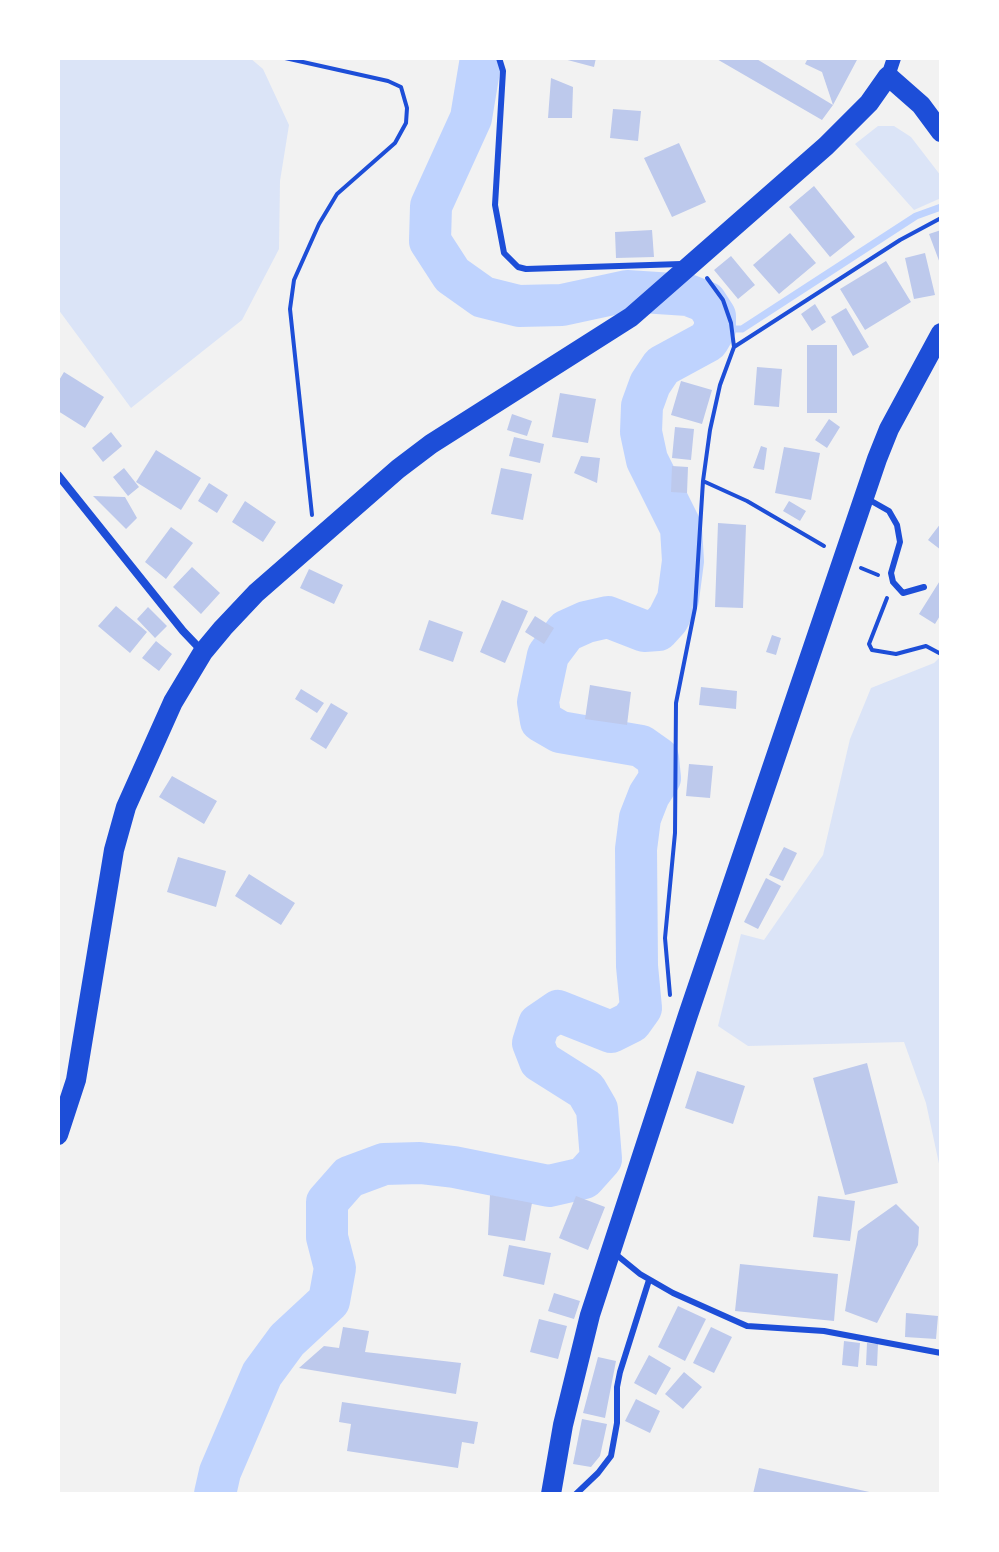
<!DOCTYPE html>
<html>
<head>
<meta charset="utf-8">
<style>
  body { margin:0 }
  #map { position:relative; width:999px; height:1552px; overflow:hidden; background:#f2f2f2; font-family:Roboto,sans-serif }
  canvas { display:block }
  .frame { position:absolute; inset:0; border:60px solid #fff; pointer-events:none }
</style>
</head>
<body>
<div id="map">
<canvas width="999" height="1552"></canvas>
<div class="frame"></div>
</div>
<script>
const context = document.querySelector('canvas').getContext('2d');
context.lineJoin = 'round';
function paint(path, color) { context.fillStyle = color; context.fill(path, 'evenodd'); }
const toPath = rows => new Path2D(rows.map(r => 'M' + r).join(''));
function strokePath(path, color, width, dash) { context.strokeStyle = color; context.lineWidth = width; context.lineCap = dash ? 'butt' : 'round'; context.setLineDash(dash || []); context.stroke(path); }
const green = toPath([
  [58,58,250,58,263,69,289,125,280,181,279,249,242,320,131,408,58,309],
  [878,126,894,126,911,137,941,176,941,198,914,210,855,144],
  [941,656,941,1173,926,1103,904,1042,748,1046,718,1026,741,934,764,940,823,855,850,739,871,688,934,663]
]);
const stream = toPath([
  [715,329,742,329,916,216,941,207]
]);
const river = toPath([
  [215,1494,220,1472,262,1374,287,1340,329,1301,335,1268,327,1237,327,1202,349,1177,384,1164,420,1163,454,1167,549,1186,584,1178,601,1159,597,1109,586,1090,540,1061,533,1043,539,1024,558,1011,611,1032,631,1022,641,1008,637,966,636,849,640,818,649,795,660,778,658,758,641,746,560,732,541,721,538,702,548,655,566,631,586,622,608,617,644,631,658,630,668,619,678,599,683,561,681,528,647,460,641,432,642,406,650,384,662,366,708,341,715,329,715,316,706,302,688,295,627,291,562,305,519,306,483,297,452,275,430,241,431,206,471,118,481,58]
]);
const building = toPath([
  [560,58,596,58,594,67],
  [715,58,755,58,833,105,822,120],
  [808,58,858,58,833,105,822,72,805,64],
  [551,78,573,87,572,118,548,118],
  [613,109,641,111,638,141,610,138],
  [679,143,706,202,672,217,644,158],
  [814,186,855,237,830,257,789,207],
  [652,230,654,257,616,258,615,232],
  [941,230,941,266,929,234],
  [790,233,816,263,779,294,753,265],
  [925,253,935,295,914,299,905,258],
  [731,256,755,285,738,299,714,270],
  [886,261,911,302,865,330,840,289],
  [815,304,826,322,812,331,801,314],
  [846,308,869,347,853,356,831,317],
  [807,345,837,345,837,413,807,413],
  [757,367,782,369,779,407,754,405],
  [64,372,104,397,85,428,58,411,58,382],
  [681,381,712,390,702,424,671,415],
  [560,393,596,399,588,443,552,437],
  [512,414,532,421,527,436,507,430],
  [829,419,840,427,827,448,815,440],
  [675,427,694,429,691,460,672,458],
  [111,432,122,446,103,462,92,448],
  [514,437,544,444,540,463,509,456],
  [761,446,767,448,764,470,753,468],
  [784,447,820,453,811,500,775,493],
  [156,450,201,478,181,510,136,482],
  [581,456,600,458,597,483,574,473],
  [672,466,688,467,687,493,671,492],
  [124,468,139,487,128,496,113,477],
  [501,468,532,474,523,520,491,514],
  [209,483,228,495,217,513,198,501],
  [93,496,125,497,137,518,126,529],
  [245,501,276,522,263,542,232,522],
  [789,501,806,511,800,521,783,511],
  [718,523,746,525,743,608,715,607],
  [941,523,941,550,928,540],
  [171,527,193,543,166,579,145,562],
  [192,567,220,593,201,614,173,587],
  [309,569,343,585,334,604,300,588],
  [941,579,941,614,935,624,919,614],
  [502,600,528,611,505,663,480,652],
  [116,606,147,632,130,653,98,626],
  [148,607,167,626,155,638,137,619],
  [535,616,554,628,544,644,525,632],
  [429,620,463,632,453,662,419,650],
  [772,635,781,638,776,655,766,652],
  [156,641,172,654,159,671,142,658],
  [590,685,631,692,627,725,585,719],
  [701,687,737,691,736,709,699,705],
  [301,689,324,703,317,713,295,699],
  [331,703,348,713,326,749,310,739],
  [689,764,713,766,710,798,686,796],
  [172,776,217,801,204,824,159,797],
  [784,847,797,853,783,881,769,875],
  [178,857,226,871,216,907,167,892],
  [249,874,295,903,281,925,235,896],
  [766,878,781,886,758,929,744,922],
  [867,1063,898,1183,845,1195,813,1078],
  [697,1071,745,1086,733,1124,685,1108],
  [490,1195,532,1203,525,1241,488,1235],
  [576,1196,605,1207,588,1250,559,1238],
  [818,1196,855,1201,850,1241,813,1237],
  [896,1204,919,1227,918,1245,877,1323,845,1311,858,1231],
  [509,1245,551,1253,544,1285,503,1276],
  [740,1264,838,1274,834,1321,735,1311],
  [554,1293,580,1301,574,1319,548,1311],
  [678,1306,706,1319,685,1361,658,1347],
  [906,1313,938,1316,936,1339,905,1337],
  [539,1319,567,1326,558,1359,530,1352],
  [343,1327,369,1331,365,1352,461,1363,456,1394,299,1368,324,1346,339,1348],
  [711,1327,732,1337,714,1373,693,1363],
  [844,1341,860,1343,858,1367,842,1365],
  [867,1343,878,1344,877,1366,866,1365],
  [649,1355,671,1368,656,1395,634,1383],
  [598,1357,616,1361,605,1418,583,1413],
  [684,1372,702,1387,683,1409,665,1394],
  [636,1399,660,1411,650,1433,625,1421],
  [342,1402,478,1422,474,1444,462,1442,458,1468,347,1451,351,1424,339,1422],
  [582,1419,607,1424,600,1456,591,1467,573,1464],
  [759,1468,874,1493,874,1494,753,1494]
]);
const path = toPath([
  [285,58,388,81,401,87,407,108,406,123,395,143,337,194,319,224,294,280,290,309,312,515],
  [734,347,900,240,941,218],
  [703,481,747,501,824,546],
  [861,568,878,575],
  [887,598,869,644,872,650,896,654,926,646,941,654],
  [670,995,665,938,675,833,676,703,695,608,703,481,710,430,720,385,734,347,731,323,723,300,707,278]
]);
const service = toPath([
  [499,58,503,71,495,205,504,253,518,267,526,269,681,264],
  [866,498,889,511,897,525,900,542,891,573,893,582,903,593,924,587],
  [613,1252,640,1274,673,1293,747,1326,824,1331,941,1353],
  [576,1494,598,1473,611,1456,617,1423,617,1387,620,1372,649,1280]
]);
const minor = toPath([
  [58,475,183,631,203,652]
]);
const tertiary = toPath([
  [888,76,894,58]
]);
const primary = toPath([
  [58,1135,76,1080,114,850,126,807,173,702,203,652,223,628,256,593,398,469,431,444,631,317,826,146,869,103,888,76,921,105,941,132],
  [551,1494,563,1425,590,1315,688,1015,877,459,889,429,941,333]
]);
paint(green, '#dbe4f7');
strokePath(stream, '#bfd3fe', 7);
strokePath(river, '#bfd3fe', 42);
paint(building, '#bdc9ec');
strokePath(path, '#1d4ed8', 4);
strokePath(service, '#1d4ed8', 6);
strokePath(minor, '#1d4ed8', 8);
strokePath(tertiary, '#1d4ed8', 14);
strokePath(primary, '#1d4ed8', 20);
</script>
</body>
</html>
